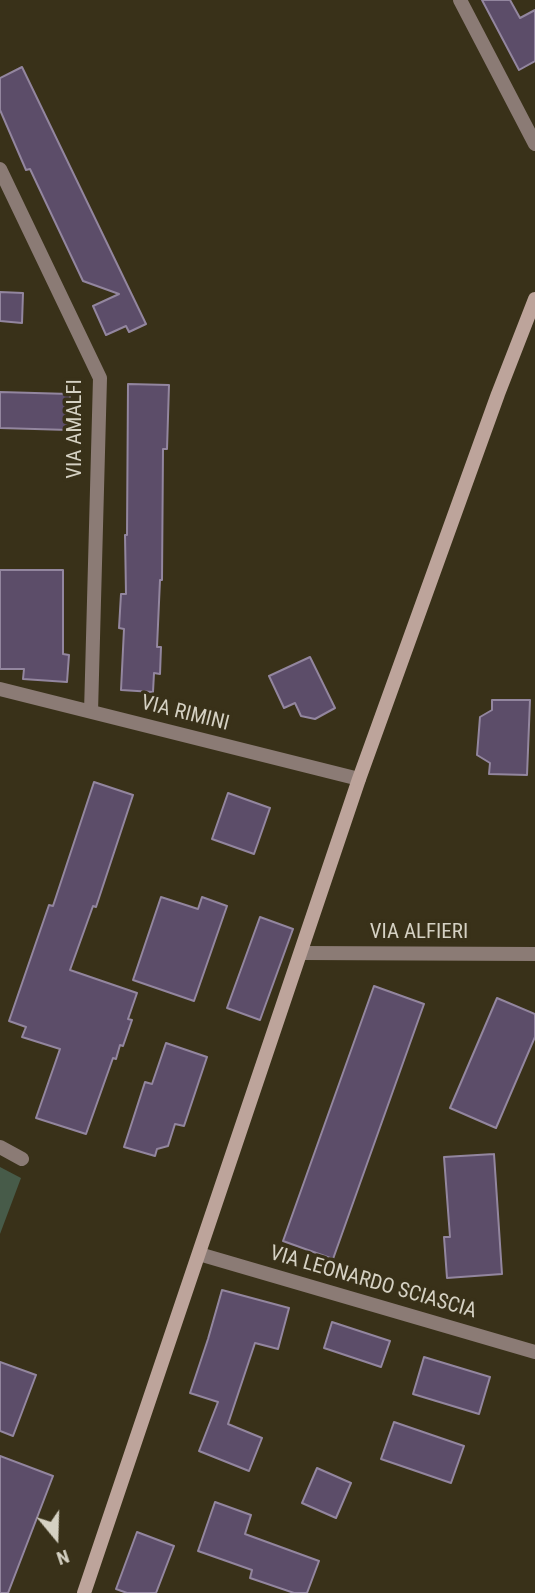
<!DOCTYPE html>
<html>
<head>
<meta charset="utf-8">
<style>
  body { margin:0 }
  #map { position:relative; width:535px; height:1593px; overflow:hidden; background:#393119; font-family:"Roboto Condensed",sans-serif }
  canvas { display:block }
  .north { position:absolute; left:21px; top:1502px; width:70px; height:70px; -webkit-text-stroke:5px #393119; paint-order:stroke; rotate:161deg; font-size:19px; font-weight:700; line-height:28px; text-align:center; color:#d5d1c3 }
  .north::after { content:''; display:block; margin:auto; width:24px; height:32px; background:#d5d1c3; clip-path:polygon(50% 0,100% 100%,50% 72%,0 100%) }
</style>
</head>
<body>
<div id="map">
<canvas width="535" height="1593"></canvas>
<div class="north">N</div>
</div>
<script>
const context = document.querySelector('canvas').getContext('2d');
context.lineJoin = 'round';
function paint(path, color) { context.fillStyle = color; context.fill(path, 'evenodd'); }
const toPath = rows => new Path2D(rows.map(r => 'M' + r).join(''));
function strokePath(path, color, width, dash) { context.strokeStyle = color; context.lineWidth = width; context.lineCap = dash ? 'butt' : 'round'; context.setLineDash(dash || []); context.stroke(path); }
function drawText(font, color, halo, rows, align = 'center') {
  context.font = font + ' "Roboto Condensed",sans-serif'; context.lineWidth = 7; context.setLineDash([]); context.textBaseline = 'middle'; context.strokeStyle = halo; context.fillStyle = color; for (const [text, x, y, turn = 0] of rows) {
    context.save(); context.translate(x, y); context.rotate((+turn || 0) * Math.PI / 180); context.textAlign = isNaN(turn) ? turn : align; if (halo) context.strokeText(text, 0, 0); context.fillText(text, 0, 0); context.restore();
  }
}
const green = toPath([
  [0,1167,21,1178,0,1234]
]);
const building = toPath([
  [482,0,510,0,520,18,535,10,535,61,519,70,482,0],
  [22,67,146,324,129,332,126,326,106,335,93,306,119,294,83,281,30,169,26,170,0,110,0,78,22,67],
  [0,292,23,293,22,323,0,321,0,292],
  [128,384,169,385,167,449,163,449,162,580,160,580,157,647,161,647,160,674,154,673,153,692,121,690,124,629,119,628,121,594,126,594,125,535,127,535,128,384],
  [0,392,70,394,69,430,0,428,0,392],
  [0,570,63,570,63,654,69,655,67,682,23,679,24,669,0,669,0,570],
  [310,657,335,708,315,719,301,716,295,703,284,708,269,676,310,657],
  [492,700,530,700,527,775,489,774,490,763,477,755,480,717,492,710,492,700],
  [94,782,133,795,96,907,93,906,70,970,137,993,128,1019,132,1020,123,1046,120,1045,116,1059,113,1058,86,1134,36,1118,60,1049,22,1037,26,1027,9,1021,49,905,53,906,94,782],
  [228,793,270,808,254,854,212,839,228,793],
  [161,897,198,909,202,897,227,906,194,1001,133,980,161,897],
  [260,917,293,929,260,1020,227,1008,260,917],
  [374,986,424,1004,333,1259,283,1241,374,986],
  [497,998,535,1014,535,1037,496,1128,450,1108,497,998],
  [166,1043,207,1057,184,1126,175,1124,168,1146,157,1149,155,1156,124,1147,145,1082,152,1084,166,1043],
  [494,1154,502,1274,447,1278,444,1237,450,1237,444,1157,494,1154],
  [222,1290,289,1308,278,1349,255,1343,228,1424,262,1438,249,1471,199,1451,218,1402,190,1393,208,1339,222,1290],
  [332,1322,390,1341,381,1367,324,1348,332,1322],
  [424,1357,490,1377,479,1414,413,1394,424,1357],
  [0,1362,36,1375,13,1436,0,1431,0,1362],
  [394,1422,464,1446,451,1483,381,1459,394,1422],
  [0,1456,53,1476,8,1593,0,1593,0,1456],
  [317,1468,351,1483,336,1518,302,1503,317,1468],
  [215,1502,251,1515,245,1534,319,1561,307,1593,294,1593,250,1578,252,1570,198,1551,215,1502],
  [137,1532,174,1546,156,1593,127,1593,116,1589,137,1532]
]);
const street = toPath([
  [460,0,535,144],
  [0,169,100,378,91,712],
  [0,689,359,779],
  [302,953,535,954],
  [0,1147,22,1159],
  [199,1254,535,1352]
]);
const secondary = toPath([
  [84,1593,359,779,498,394,535,299]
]);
const streetNames = [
  ["VIA AMALFI",76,429,-90],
  ["VIA RIMINI",185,714,14],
  ["VIA ALFIERI",419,933],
  ["VIA LEONARDO SCIASCIA",373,1283,16]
];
paint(green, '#475b49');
paint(building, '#5c4d69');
strokePath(building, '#93869f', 2);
strokePath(street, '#8b7b75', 14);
strokePath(secondary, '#bda49b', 14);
drawText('21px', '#d5d1c3', '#393119', streetNames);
</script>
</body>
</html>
